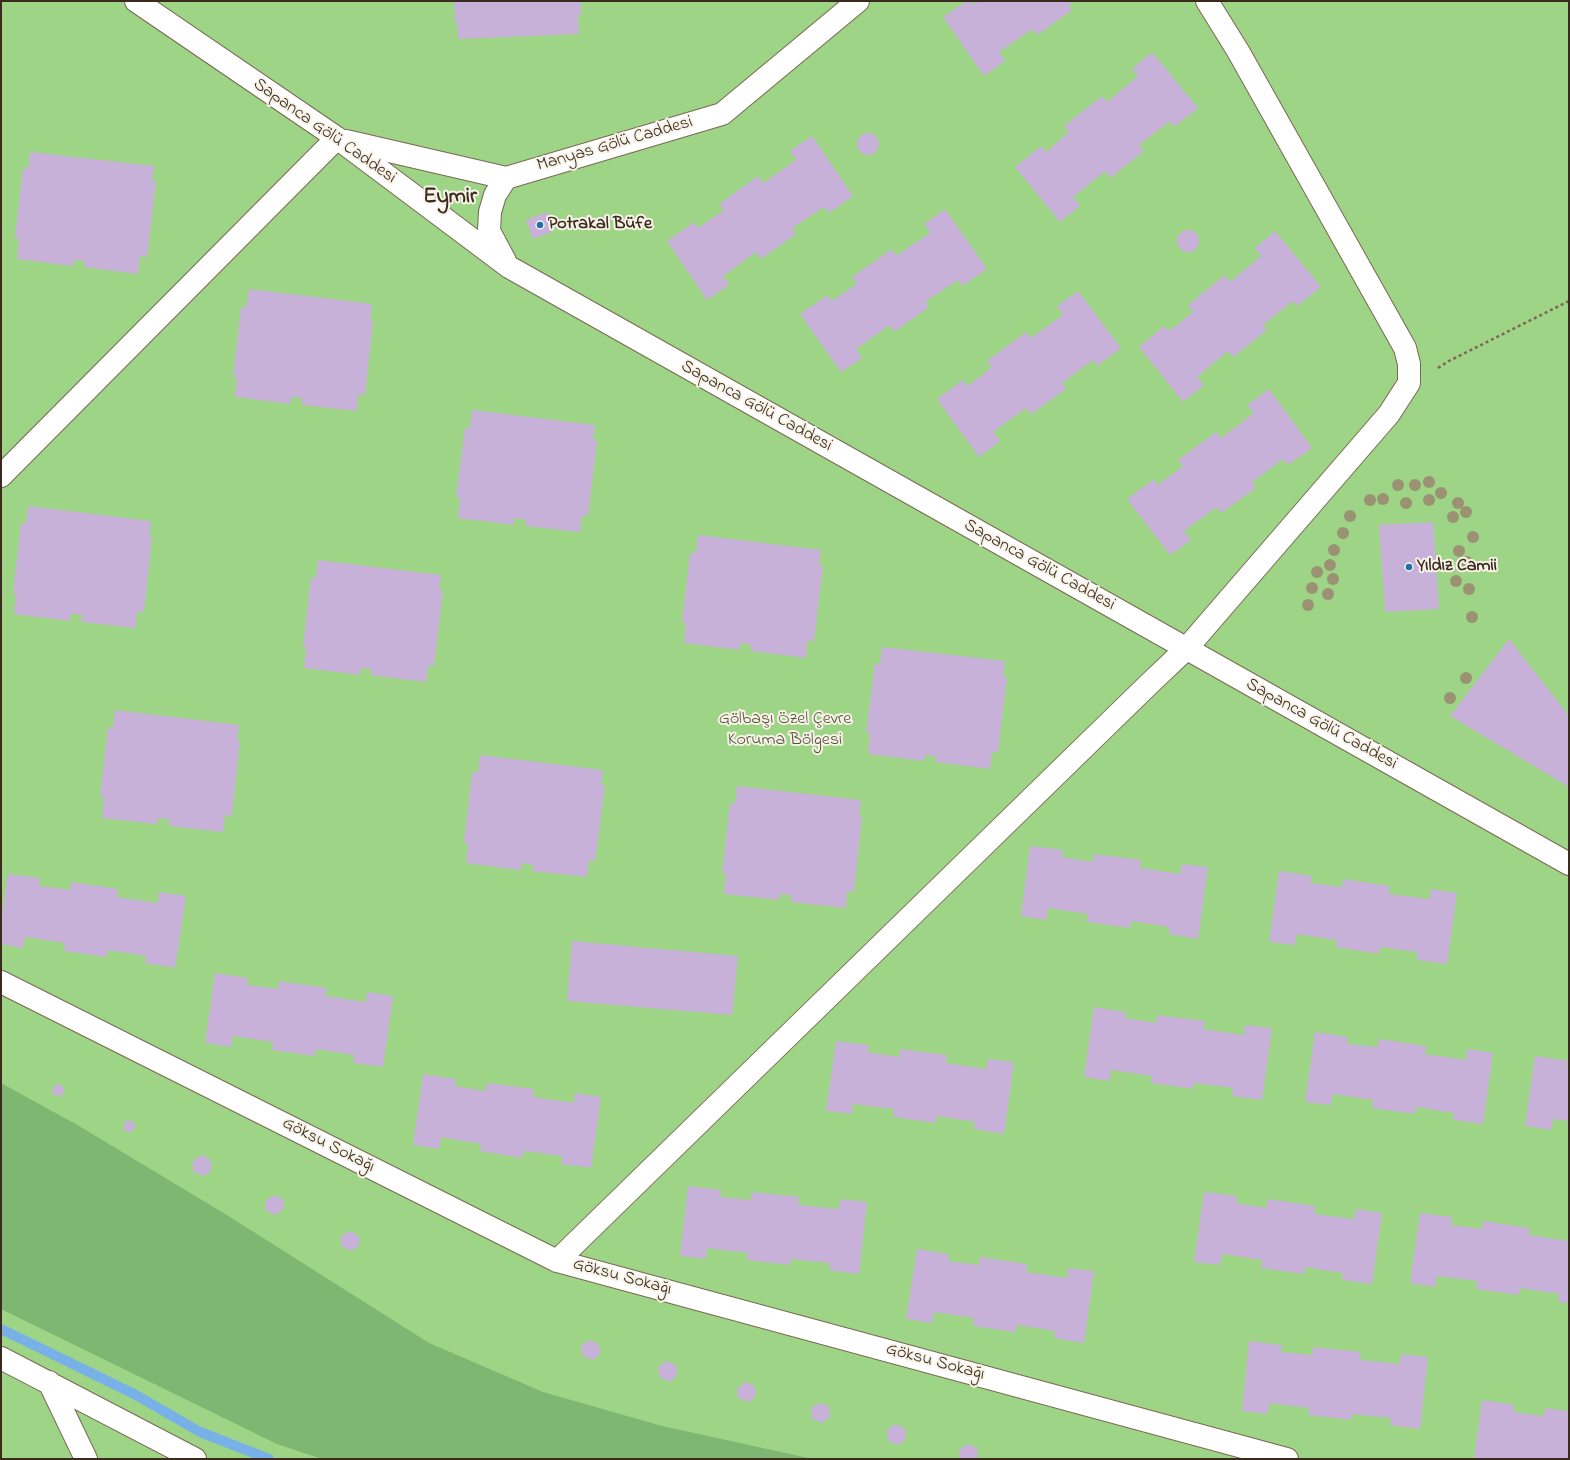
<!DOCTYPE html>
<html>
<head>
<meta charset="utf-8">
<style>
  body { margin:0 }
  #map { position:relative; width:1570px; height:1460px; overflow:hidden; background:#f0ddbc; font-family:"Indie Flower",sans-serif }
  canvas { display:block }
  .frame { position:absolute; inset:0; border:2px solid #3b2a1e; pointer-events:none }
</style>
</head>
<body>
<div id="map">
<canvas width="1570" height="1460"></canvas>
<div class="frame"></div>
</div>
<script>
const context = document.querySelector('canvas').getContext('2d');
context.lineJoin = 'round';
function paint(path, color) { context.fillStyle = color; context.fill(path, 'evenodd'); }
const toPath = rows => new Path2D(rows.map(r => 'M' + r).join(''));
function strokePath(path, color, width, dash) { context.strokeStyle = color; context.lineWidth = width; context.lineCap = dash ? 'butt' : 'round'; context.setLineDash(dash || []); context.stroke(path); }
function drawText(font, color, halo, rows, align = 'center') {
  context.font = font + ' "Indie Flower",sans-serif'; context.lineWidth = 4; context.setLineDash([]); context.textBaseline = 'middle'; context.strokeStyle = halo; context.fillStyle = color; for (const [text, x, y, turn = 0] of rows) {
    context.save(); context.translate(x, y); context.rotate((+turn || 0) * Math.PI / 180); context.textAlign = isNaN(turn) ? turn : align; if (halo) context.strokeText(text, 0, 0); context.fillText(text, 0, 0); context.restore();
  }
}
const green = toPath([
  [1,1,1569,1,1569,1459,1,1459]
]);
const forest = toPath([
  [1,1083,79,1126,230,1217,429,1343,543,1392,662,1426,813,1459,322,1459,277,1444,1,1309]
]);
const stream = toPath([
  [1,1329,134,1394,200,1432,269,1459]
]);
const building = toPath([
  [454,1,581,1,581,15,578,15,579,34,458,39,457,22,455,22],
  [967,1,972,1,974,5,979,1,1074,1,1069,5,1072,10,1037,35,1032,29,999,52,1005,61,984,76,943,17],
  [1152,52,1198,108,1174,127,1170,121,1139,145,1144,151,1110,178,1105,171,1073,197,1080,206,1060,222,1015,167,1041,146,1046,152,1069,132,1064,126,1102,96,1107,102,1138,76,1132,69],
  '857 144a11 11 0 1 1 22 0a11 11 0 1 1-22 0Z',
  [812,136,853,196,829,213,824,207,792,228,796,234,761,259,756,252,723,276,729,285,707,300,667,241,694,222,698,228,724,210,719,204,758,176,763,183,796,160,790,151],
  [30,152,154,166,152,181,156,181,147,257,140,256,138,274,84,267,84,261,73,260,73,266,17,259,19,239,15,238,23,168,28,169],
  [945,209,987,269,962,286,958,280,926,301,929,307,894,332,890,325,856,349,862,358,841,372,800,314,828,295,831,301,857,284,852,277,892,249,896,256,930,233,924,224],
  [547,212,554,231,533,239,526,220],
  '1177 241a11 11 0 1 1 22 0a11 11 0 1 1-22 0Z',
  [1275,231,1321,287,1297,306,1293,301,1263,325,1267,330,1233,357,1228,351,1197,377,1204,385,1183,402,1139,347,1164,326,1169,331,1193,312,1188,305,1225,275,1230,282,1261,256,1255,248],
  [249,289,372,304,370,319,373,320,365,395,358,394,357,411,302,405,302,398,291,397,291,404,235,397,237,377,233,377,241,307,246,307],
  [1078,291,1121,348,1097,366,1093,360,1062,383,1066,389,1031,414,1026,408,993,432,1000,441,979,457,937,399,963,380,968,386,992,367,987,361,1026,332,1031,338,1063,315,1057,306],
  [1269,389,1312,448,1288,465,1283,459,1252,482,1256,488,1221,513,1217,507,1184,531,1191,540,1170,555,1127,499,1154,479,1158,485,1183,466,1178,460,1216,432,1221,438,1254,413,1247,405],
  [472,410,595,425,593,440,597,440,588,516,582,515,580,532,525,526,526,520,514,518,514,525,458,518,460,498,456,497,465,428,470,428],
  [28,506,151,521,149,536,152,536,144,612,137,611,136,628,81,622,82,615,70,614,70,621,14,614,16,594,13,593,21,523,26,524],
  [1433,522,1439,609,1385,612,1379,525],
  [698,535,821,550,819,566,823,566,814,641,807,641,806,658,751,651,751,645,740,643,739,650,684,643,686,623,682,622,690,553,696,553],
  [318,560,441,575,439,590,443,590,434,666,428,665,426,682,371,675,371,669,361,668,360,675,304,668,306,648,303,647,311,577,316,578],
  [1509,639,1569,716,1569,787,1450,716],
  [882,647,1005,661,1003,676,1007,677,998,752,992,752,990,769,935,762,936,756,925,755,924,761,868,754,870,734,866,733,875,663,880,664],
  [115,710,239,725,237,740,240,740,232,816,225,815,223,832,169,826,169,819,158,818,157,824,102,818,104,797,100,797,108,727,113,728],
  [480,755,603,770,601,785,605,785,595,861,589,860,587,877,532,871,533,864,522,863,521,870,466,863,468,843,464,842,472,772,478,773],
  [737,786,861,800,859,816,862,816,854,892,847,891,846,908,791,902,791,895,780,894,779,900,724,894,726,874,722,873,730,803,735,804],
  [1030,846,1063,850,1062,857,1093,862,1094,854,1141,860,1140,868,1180,874,1182,864,1208,867,1198,939,1169,934,1169,927,1131,921,1130,928,1087,922,1088,914,1048,908,1046,920,1021,916],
  [1279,871,1312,876,1311,883,1342,887,1343,879,1390,886,1389,894,1429,899,1431,889,1457,893,1447,964,1417,960,1418,952,1380,947,1379,954,1336,947,1337,940,1297,934,1295,945,1269,942],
  [8,874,40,878,39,886,70,890,71,882,118,889,117,897,158,903,159,892,186,896,175,968,145,963,146,956,108,950,107,957,64,951,65,943,25,937,23,948,1,944,1,921],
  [572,941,738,956,732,1015,567,1001],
  [215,973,248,978,247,985,278,989,279,981,327,988,325,996,366,1002,367,992,393,996,383,1067,353,1063,354,1055,316,1049,315,1056,272,1050,273,1042,233,1036,231,1047,205,1043],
  [1094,1007,1126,1012,1125,1018,1156,1023,1157,1015,1205,1021,1203,1029,1244,1035,1245,1025,1272,1028,1262,1100,1232,1096,1233,1088,1194,1083,1193,1089,1151,1083,1152,1076,1111,1070,1109,1081,1084,1077],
  [1315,1032,1348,1037,1347,1044,1378,1047,1379,1039,1426,1046,1425,1054,1466,1060,1467,1049,1493,1053,1483,1124,1453,1120,1454,1113,1416,1107,1415,1114,1372,1108,1373,1100,1333,1094,1331,1105,1305,1102],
  [836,1041,869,1045,868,1052,899,1057,900,1049,947,1055,946,1063,986,1069,988,1059,1014,1062,1004,1134,974,1129,975,1122,937,1116,936,1123,893,1117,894,1109,853,1104,852,1114,826,1111],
  [1535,1056,1568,1061,1567,1068,1569,1068,1569,1121,1553,1119,1551,1130,1525,1126],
  [423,1074,456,1079,455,1086,485,1091,487,1083,534,1089,533,1097,574,1103,575,1093,601,1097,591,1168,561,1164,562,1156,524,1151,522,1158,480,1151,481,1144,441,1137,439,1149,413,1145],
  [56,1083,65,1088,61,1097,51,1093],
  [127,1119,136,1124,132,1133,122,1129],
  [202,1155,211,1160,211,1171,203,1176,193,1171,193,1160],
  [688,1186,721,1190,720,1197,751,1200,752,1192,799,1197,799,1205,839,1209,840,1199,867,1202,859,1274,829,1270,830,1263,791,1259,790,1265,747,1260,748,1253,707,1248,706,1259,680,1256],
  [1204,1192,1237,1196,1236,1203,1266,1208,1268,1199,1315,1206,1314,1214,1354,1219,1356,1209,1382,1213,1372,1284,1342,1280,1343,1273,1305,1267,1304,1274,1261,1268,1262,1260,1222,1254,1220,1265,1194,1262],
  [275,1195,284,1200,283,1210,275,1215,265,1210,266,1200],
  [1420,1213,1452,1217,1451,1225,1482,1229,1483,1221,1530,1228,1529,1235,1569,1241,1569,1303,1558,1302,1559,1294,1520,1288,1519,1295,1476,1289,1477,1281,1437,1276,1435,1287,1410,1283],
  [350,1231,359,1236,359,1246,351,1251,341,1246,341,1236],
  [917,1249,949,1254,948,1261,979,1265,980,1257,1027,1264,1026,1272,1067,1278,1068,1268,1094,1271,1084,1343,1054,1338,1055,1331,1017,1325,1016,1332,973,1326,974,1318,934,1312,932,1323,906,1319],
  [589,1340,599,1344,600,1354,593,1360,582,1356,581,1345],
  [1249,1341,1282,1345,1281,1352,1312,1355,1313,1347,1361,1352,1360,1360,1400,1364,1401,1354,1428,1357,1420,1429,1390,1425,1391,1418,1352,1414,1352,1420,1308,1415,1309,1408,1269,1403,1268,1414,1242,1411],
  [666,1361,676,1365,677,1375,670,1382,659,1377,658,1367],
  [746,1382,755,1386,756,1396,749,1402,738,1398,737,1388],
  [1482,1400,1514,1405,1514,1412,1544,1416,1545,1408,1569,1411,1569,1459,1474,1459],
  [819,1403,829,1406,830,1417,822,1423,812,1419,811,1408],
  [895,1424,905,1428,906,1438,899,1445,888,1441,887,1430],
  [967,1444,977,1448,978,1459,960,1459,959,1450]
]);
const path = toPath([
  [1438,368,1449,361,1569,301]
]);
const minor = toPath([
  [136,1,337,138,509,267,1569,864],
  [346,141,506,178,722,114,858,1],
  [505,261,489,231,490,212,495,195,506,178],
  [1,476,337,138],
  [1,982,557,1261,1287,1459],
  [557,1261,1148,685,1186,649,1389,414,1409,383,1409,364,1405,348,1238,51,1207,1],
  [1,1358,195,1459],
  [49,1382,86,1459]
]);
const trees = [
  [1429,482],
  [1398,485],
  [1415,485],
  [1441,493],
  [1383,499],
  [1370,500],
  [1429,500],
  [1406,503],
  [1458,503],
  [1466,512],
  [1350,516],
  [1453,517],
  [1343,533],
  [1473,537],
  [1334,550],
  [1459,551],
  [1467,562],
  [1330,565],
  [1317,572],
  [1333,579],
  [1456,581],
  [1312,588],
  [1469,589],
  [1328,594],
  [1308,605],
  [1472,617],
  [1466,678],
  [1450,698]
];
const markers = [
  [540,225,4,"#1f6fb2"],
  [1409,567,4,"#1f6fb2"]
];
const streetNames = [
  ["Sapanca Gölü Caddesi",324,132,35],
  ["Manyas Gölü Caddesi",615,145,-16],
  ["Sapanca Gölü Caddesi",756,407,29],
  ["Sapanca Gölü Caddesi",1039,566,29],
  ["Sapanca Gölü Caddesi",1321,725,29],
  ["Göksu Sokağı",328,1146,27],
  ["Göksu Sokağı",622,1278,15],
  ["Göksu Sokağı",935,1363,15]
];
const poiNames = [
  ["Potrakal Büfe",548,225],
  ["Yıldız Camii",1417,567]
];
const parkNames = [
  ["Gölbaşı Özel Çevre",785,720],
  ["Koruma Bölgesi",785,741]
];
const districtNames = [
  ["Eymir",450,198]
];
paint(green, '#9dd485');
paint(forest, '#7eb672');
strokePath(stream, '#78b1e8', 10);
paint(building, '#c8b1d9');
strokePath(minor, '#7a6955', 24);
strokePath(path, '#7a6955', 2.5, [3, 3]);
strokePath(minor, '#fff', 22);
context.fillStyle = '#9a9273';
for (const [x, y] of trees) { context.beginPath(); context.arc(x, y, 6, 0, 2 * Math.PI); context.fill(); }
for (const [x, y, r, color] of markers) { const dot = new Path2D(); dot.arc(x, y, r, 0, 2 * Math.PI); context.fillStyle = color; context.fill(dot); strokePath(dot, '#f7f3e8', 1.5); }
drawText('18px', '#3b2a1e', '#f7f3e8', streetNames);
drawText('bold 18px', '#3b2a1e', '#f7f3e8', poiNames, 'left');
drawText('18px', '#545438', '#f7f3e8', parkNames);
drawText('bold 22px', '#3b2a1e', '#f7f3e8', districtNames);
</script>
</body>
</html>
